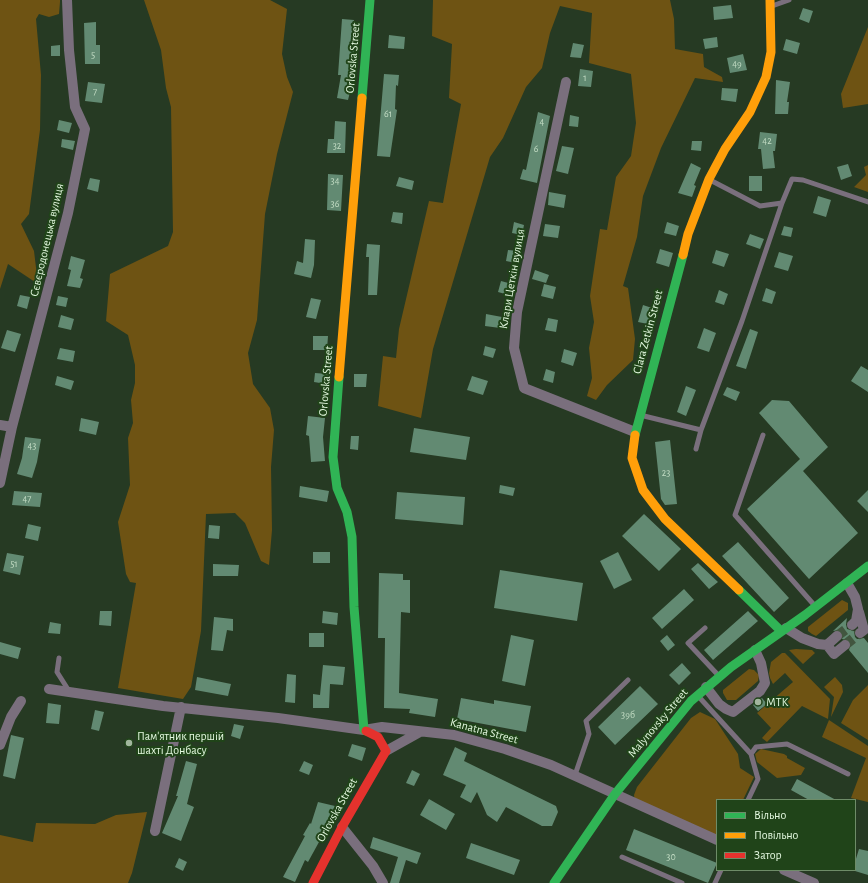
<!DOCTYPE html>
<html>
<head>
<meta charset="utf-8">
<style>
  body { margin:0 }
  #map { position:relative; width:868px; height:883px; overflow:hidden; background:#263a23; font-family:"Alegreya Sans",sans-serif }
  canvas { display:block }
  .legend { position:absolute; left:716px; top:799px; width:140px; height:72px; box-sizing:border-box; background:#204419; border:1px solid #6e8c68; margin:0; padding:5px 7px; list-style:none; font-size:12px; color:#e3f8df }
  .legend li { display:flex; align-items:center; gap:8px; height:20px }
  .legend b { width:20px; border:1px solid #6e8c68 }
</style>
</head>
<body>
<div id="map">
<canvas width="868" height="883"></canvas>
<ul class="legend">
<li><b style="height:5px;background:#30b455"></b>Вільно</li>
<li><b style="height:5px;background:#ff9f0a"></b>Повільно</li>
<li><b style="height:5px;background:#e5322d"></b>Затор</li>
</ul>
</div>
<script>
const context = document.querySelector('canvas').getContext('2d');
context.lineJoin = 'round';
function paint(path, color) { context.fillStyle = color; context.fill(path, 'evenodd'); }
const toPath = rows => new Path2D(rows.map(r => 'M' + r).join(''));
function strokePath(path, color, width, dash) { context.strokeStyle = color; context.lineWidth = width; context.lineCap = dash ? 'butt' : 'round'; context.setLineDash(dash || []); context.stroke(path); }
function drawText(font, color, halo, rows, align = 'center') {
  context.font = font + ' "Alegreya Sans",sans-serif'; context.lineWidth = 4; context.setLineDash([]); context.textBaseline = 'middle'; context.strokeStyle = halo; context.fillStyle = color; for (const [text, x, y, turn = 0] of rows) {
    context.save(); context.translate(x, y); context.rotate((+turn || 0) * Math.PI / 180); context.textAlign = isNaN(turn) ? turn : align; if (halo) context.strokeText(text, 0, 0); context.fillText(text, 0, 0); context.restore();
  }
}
const green = toPath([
  [0,0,60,0,60,2,59,14,49,17,39,14,36,19,41,75,40,130,29,214,21,224,34,251,38,284,8,264,0,289],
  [144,0,270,0,287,9,282,54,287,77,293,92,277,154,265,214,257,320,248,353,253,384,270,408,274,430,271,467,272,530,269,565,261,561,245,523,235,513,206,514,201,631,191,687,183,699,118,688,136,583,130,582,126,574,118,522,130,485,128,438,133,423,131,400,135,383,135,365,128,335,106,321,110,274,168,246,173,232,171,107,166,88,161,50],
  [433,0,670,0,674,19,675,49,703,54,704,67,722,77,723,82,695,78,661,148,643,196,637,237,623,286,628,288,635,339,633,360,607,385,596,400,587,396,592,378,589,348,594,322,590,296,600,229,607,230,616,177,631,156,636,123,631,74,589,63,592,13,560,6,550,33,542,68,526,87,503,138,490,157,433,349,421,418,378,406,383,356,396,358,399,329,429,201,443,203,461,104,449,98,452,44,432,36],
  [868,27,868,104,843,108,841,94],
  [868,165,868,192,854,187,866,175,864,167],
  [842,600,848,603,848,610,816,636,812,634,808,631,808,627],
  [796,649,812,650,815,653,803,664,789,650],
  [782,653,785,653,830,699,828,719,802,706,767,742,762,738,771,728,757,713,793,682,785,673,773,684,770,678,769,673,771,662],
  [749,669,754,670,759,675,758,681,736,700,727,700,723,693,723,690],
  [835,677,842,685,843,692,831,717,834,697,824,687],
  [868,685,868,740,841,723,853,700],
  [700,712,715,719,738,754,740,768,754,777,743,800,717,800,717,838,635,802,634,795,637,787,691,718],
  [829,720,868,746,868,802,851,798,866,758,822,737],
  [761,749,784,754,787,756,787,758,805,768,801,775,777,778,757,762,755,754],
  [147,812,132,873,128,883,0,883,0,835,33,842,36,823,95,824,116,815]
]);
const building = toPath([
  [731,5,733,18,714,20,713,7],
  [803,8,813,11,809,23,799,19],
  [342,19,354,20,354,76,348,100,337,98,341,75,338,75],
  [96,22,96,45,100,45,100,64,85,64,84,23],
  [389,35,405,37,404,49,388,48],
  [717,37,718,47,705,49,703,39],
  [786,39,800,43,797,54,783,50],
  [573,43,584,45,581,58,570,57],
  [60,45,60,56,51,56,51,46],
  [743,54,747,70,730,73,727,58],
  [580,69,593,71,591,87,578,86],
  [384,74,399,75,398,86,396,85,395,109,397,110,390,157,377,156],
  [776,80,790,82,787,102,789,102,788,114,775,114],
  [88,82,105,84,102,103,85,101],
  [722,88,738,89,736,102,721,100],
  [538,112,550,116,537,183,520,179,523,169,526,170],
  [570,115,579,117,578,127,569,126],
  [59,120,72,123,69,133,57,130],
  [335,121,346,122,345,153,327,153,328,139,334,139],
  [760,132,777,134,775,151,773,151,775,168,763,169,761,149,758,149],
  [62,139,75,141,73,150,61,147],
  [692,141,702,141,701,151,691,150],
  [562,146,574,148,568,174,556,171],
  [691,163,701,168,694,185,696,186,692,197,678,193],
  [848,164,852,176,841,180,837,167],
  [328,174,343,175,341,211,327,210],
  [749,176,762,176,762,191,749,191],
  [399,177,414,181,412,190,396,186],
  [90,178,100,180,98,192,87,189],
  [549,192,566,195,564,208,548,205],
  [818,196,831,200,826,217,813,213],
  [393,212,403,213,402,224,391,222],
  [514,222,524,225,522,235,512,233],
  [667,222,679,226,676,236,664,233],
  [545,224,560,226,558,238,543,236],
  [784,226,793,228,791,237,781,235],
  [750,234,764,239,760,249,746,244],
  [305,239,315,240,314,265,311,278,294,274,297,261,303,263],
  [367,244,380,245,377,295,368,295,369,257,366,257],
  [660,249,673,253,669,267,656,263],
  [508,250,518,251,516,263,506,261],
  [716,250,729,254,724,267,712,263],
  [779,252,793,256,788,271,774,267],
  [71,256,85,260,80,278,83,279,80,288,67,286,71,270,68,269],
  [535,270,549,275,546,283,532,279],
  [501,281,512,284,509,295,498,292],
  [544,284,556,287,553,299,541,296],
  [766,288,776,292,772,304,762,301],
  [719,290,728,294,724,305,715,302],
  [20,295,30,297,27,309,17,306],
  [58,296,68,298,66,307,56,305],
  [311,298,321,300,316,319,306,317],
  [643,305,652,308,648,324,638,322],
  [486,314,502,317,500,328,485,326],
  [61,315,74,319,71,330,58,327],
  [548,318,558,320,556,332,545,330],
  [704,328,716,333,709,352,697,348],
  [750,329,758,332,746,369,736,366],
  [7,330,21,334,15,352,1,348],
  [313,336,328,336,327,350,313,350],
  [485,346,496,349,493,358,483,355],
  [60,348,75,351,73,362,57,359],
  [564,349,577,353,573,366,561,362],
  [861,366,868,370,868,392,851,381],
  [546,369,555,372,553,383,543,380],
  [315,373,328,374,326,384,314,382],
  [354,374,367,374,366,387,354,387],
  [57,376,74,381,71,390,55,385],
  [472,376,488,381,483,395,467,390],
  [686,386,696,390,686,416,677,412],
  [727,387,740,392,736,401,723,395],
  [772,400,789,401,828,447,803,471,858,533,809,579,747,509,800,459,759,413],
  [308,416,325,418,323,437,325,461,311,462,309,436,306,435],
  [81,418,99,422,96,435,79,431],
  [414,428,470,437,466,460,410,452],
  [351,436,359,436,358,450,350,449],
  [25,437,41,439,37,462,32,478,17,474,22,458],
  [670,440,677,504,665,505,661,499,655,442],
  [500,485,515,488,513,496,499,493],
  [300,486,329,491,327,502,299,497],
  [868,490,868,512,857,501],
  [14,491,42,493,40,507,12,505],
  [397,492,465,497,463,525,395,519],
  [644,514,681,549,659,571,622,536],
  [28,524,41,527,38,541,25,538],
  [209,525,220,526,219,539,208,538],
  [738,542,789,598,774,612,722,556],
  [313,552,330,552,330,563,313,563],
  [618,552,632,580,614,589,600,561],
  [7,553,24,556,20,575,3,571],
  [698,563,718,582,709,589,691,569],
  [213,564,239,565,238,576,213,576],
  [500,570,583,583,577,621,494,608],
  [379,573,403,574,403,580,410,580,410,613,401,612,399,693,438,699,435,717,409,713,410,709,384,708,385,638,378,638],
  [684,589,694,600,662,629,652,618],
  [100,611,112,611,111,626,99,625],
  [323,611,338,613,337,625,322,623],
  [748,611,758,621,713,660,704,650],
  [214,617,233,619,233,631,227,630,223,651,211,650],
  [847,618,846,624,847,629,854,631,855,637,857,639,864,638,868,643,868,673,849,650,851,644,850,641,842,639,843,634,839,630,833,631],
  [50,622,61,624,60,634,48,633],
  [309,633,324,633,324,647,309,647],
  [511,635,534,640,525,686,502,681],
  [667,635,675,645,668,651,660,641],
  [0,642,21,648,18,659,0,654],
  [682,663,691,673,679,685,669,675],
  [323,665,345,667,343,685,330,684,329,708,313,708,313,694,320,695],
  [287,674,296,675,295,703,285,702],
  [197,677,231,684,228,696,195,690],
  [640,686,658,704,615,745,598,727],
  [461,698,494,704,494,700,531,706,526,732,457,719],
  [762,698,767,704,758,711,753,705],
  [48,703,61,705,59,724,46,723],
  [95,710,104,712,99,731,91,729],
  [234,724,244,726,240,739,231,736],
  [11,735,24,738,15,779,3,776],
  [352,744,366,748,362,761,348,756],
  [455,747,467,753,464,761,556,806,558,812,552,826,542,826,506,807,497,822,487,815,477,792,471,803,460,797,466,785,443,775],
  [186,761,197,764,187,804,194,807,181,841,162,833,178,796,176,796],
  [304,761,313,765,309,775,299,771],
  [412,770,420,774,414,786,406,783],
  [797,779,836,800,809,800,791,790],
  [429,799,455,814,446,830,420,815],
  [318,802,335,806,330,822,308,862,305,860,295,882,283,877,305,836,303,835,310,823,311,824],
  [634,829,717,863,708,883,626,850],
  [373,837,421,853,417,864,406,860,399,883,390,883,398,857,370,848],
  [471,843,520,860,514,875,466,858],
  [859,849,868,851,868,875,855,871,855,862],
  [179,858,187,862,183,871,175,867]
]);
const streetTunnel = toPath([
  [837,636,852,625],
  [845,645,860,633]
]);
const lane = toPath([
  [772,6,789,0],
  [710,180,760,206,782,203,792,179,803,180,868,202],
  [640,415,701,430],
  [763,435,735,515,815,606],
  [696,449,701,430,742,321,782,203],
  [705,628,688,643,718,675],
  [59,658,57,672,69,691],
  [699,697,751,754],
  [575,775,589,734,586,721,628,680],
  [748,800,758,779,751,754,756,747,787,744,848,774],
  [622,857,682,883],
  [715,883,721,870]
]);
const street = toPath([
  [566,82,517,312,514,348,524,388,635,432],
  [0,425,12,427],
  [0,483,12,427,68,213,85,129,75,107,69,50,67,0],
  [847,583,855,597,858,609,856,621,852,625],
  [859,612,864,630,860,633],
  [786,628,802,638,818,644,827,645,837,636],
  [827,645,834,654,845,645],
  [706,687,719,704,726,709,733,712,760,691,765,683,761,663,755,650],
  [49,689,163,706,278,718,364,730,382,727,454,735,505,749,551,765,717,840],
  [0,745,11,717,21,701],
  [386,751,420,732],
  [342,827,373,866,383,883],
  [155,831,181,707],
  [784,870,814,883]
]);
const fast = toPath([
  [362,98,370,0],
  [339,377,333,457,337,488,347,512,352,537,354,607,364,730,366,731],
  [635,435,683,255],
  [739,590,781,631],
  [554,883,615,794,691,701,731,667,805,615,868,566]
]);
const slow = toPath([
  [683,255,688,234,709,179,725,149,750,112,766,77,771,52,770,0],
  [339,377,362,98],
  [635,435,632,458,643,490,665,519,739,590]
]);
const jam = toPath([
  [313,883,342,827,386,751,378,737,366,731]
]);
const markers = [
  [758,702,4,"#a1b69d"],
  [129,743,4,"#a1b69d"]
];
const numberNames = [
  ["5",93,55],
  ["49",737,64],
  ["1",585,78],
  ["7",95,92],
  ["61",388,114],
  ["4",542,122],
  ["42",767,141],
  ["32",337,146],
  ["6",536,149],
  ["34",335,181],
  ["36",335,204],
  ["43",32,446],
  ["23",666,473],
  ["47",27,499],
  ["51",14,564],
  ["39б",628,715],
  ["30",671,857]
];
const streetNames = [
  ["Orlovska Street",353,58,-85],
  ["Сєвєродонецька вулиця",47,240,-77],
  ["Клари Цеткін вулиця",512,279,-80],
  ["Clara Zetkin Street",648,332,-75],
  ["Orlovska Street",326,381,-85],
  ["Malynovsky Street",658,723,-50],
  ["Kanatna Street",484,731,15],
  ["Orlovska Street",337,810,-61]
];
const poiNames = [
  ["МТК",766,702],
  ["Пам'ятник першій",137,736],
  ["шахті Донбасу",137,750]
];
paint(green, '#6e5313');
paint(building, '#628a72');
strokePath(streetTunnel, '#42563f', 10, [10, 5]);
strokePath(lane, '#7a6f7d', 5);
strokePath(street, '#7a6f7d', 10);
strokePath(fast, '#30b455', 9);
strokePath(slow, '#ff9f0a', 9);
strokePath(jam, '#e5322d', 9);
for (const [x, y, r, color] of markers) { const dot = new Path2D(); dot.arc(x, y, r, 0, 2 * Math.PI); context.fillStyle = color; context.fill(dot); strokePath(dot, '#204419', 1.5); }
drawText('10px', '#c3dcc4', null, numberNames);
drawText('12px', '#e3f8df', '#204419', streetNames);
drawText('12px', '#e3f8df', '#204419', poiNames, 'left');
</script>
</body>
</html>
